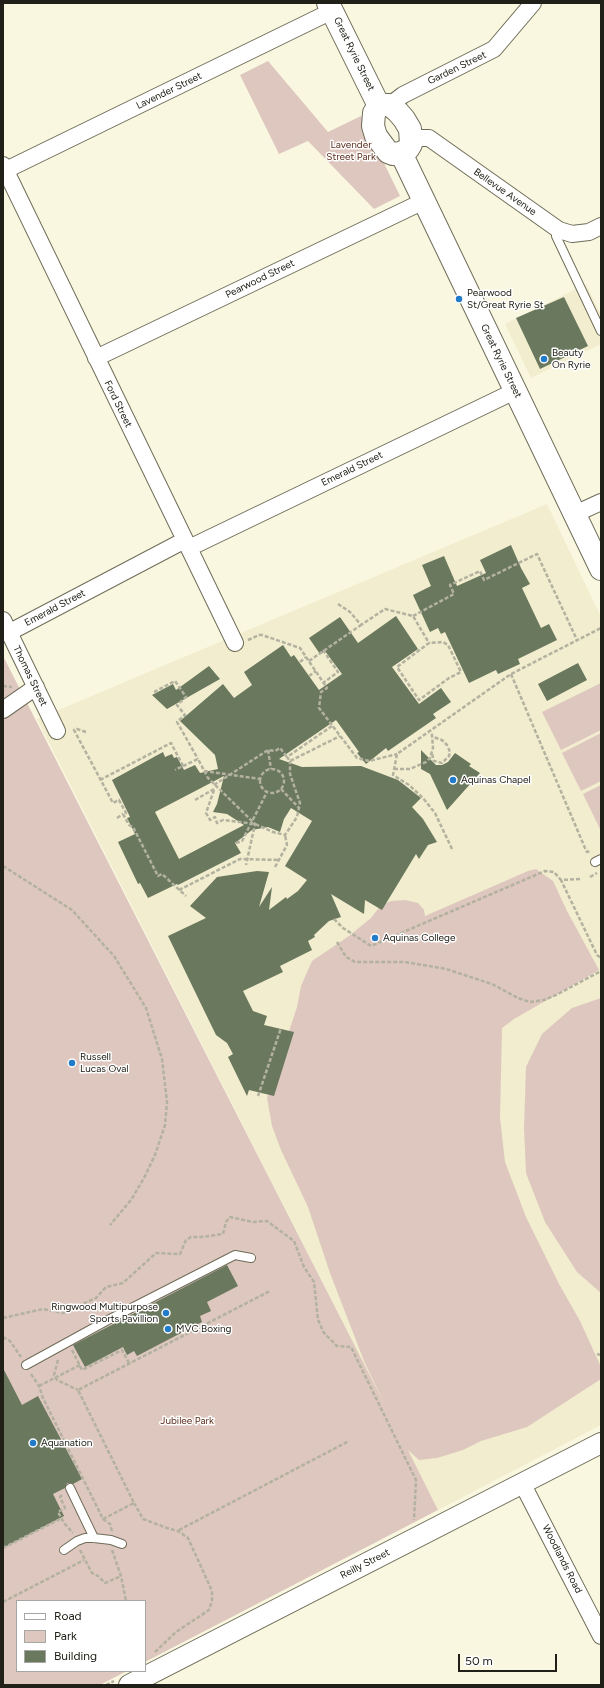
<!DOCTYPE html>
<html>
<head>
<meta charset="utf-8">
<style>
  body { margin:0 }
  #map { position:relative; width:604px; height:1688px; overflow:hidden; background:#faf7e0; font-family:Figtree,sans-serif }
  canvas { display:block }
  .frame { position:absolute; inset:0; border:4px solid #212018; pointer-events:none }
  .legend { position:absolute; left:16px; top:1600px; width:130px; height:72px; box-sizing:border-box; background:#fff; border:1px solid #a6a6a3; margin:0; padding:5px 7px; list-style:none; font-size:12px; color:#212018 }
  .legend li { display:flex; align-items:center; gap:8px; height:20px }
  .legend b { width:20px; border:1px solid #a6a6a3 }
  .scale { position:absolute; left:458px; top:1654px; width:99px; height:18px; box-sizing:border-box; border:2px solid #212018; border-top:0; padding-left:5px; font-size:12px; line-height:14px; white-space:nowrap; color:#212018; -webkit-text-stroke:3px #fff; paint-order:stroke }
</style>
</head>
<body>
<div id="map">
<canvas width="604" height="1688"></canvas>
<div class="frame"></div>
<ul class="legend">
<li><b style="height:5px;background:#fff"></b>Road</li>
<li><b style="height:11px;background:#dec7bf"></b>Park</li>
<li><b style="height:11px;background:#6a785e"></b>Building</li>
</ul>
<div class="scale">50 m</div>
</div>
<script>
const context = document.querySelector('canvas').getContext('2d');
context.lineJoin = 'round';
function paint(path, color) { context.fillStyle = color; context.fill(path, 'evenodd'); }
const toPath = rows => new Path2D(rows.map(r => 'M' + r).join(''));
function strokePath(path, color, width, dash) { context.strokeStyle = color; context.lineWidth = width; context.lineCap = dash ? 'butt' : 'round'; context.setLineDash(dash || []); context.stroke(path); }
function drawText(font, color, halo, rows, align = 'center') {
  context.font = font + ' Figtree,sans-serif'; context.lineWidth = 3; context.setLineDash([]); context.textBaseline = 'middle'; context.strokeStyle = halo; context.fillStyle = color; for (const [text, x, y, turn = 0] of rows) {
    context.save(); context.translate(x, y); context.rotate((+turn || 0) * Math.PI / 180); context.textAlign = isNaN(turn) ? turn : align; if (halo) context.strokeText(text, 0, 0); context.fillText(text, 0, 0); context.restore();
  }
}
const built = toPath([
  [586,284,601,315,601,344,531,378,505,324],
  [547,504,601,617,601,1425,438,1510,37,719]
]);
const green = toPath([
  [268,61,328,132,361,116,400,196,374,209,308,141,279,154,240,75],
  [3,656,384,1403,364,1361,330,1273,308,1207,281,1150,272,1126,267,1098,297,1007,301,986,312,961,349,936,371,918,381,905,391,901,405,900,418,903,424,910,425,916,528,871,536,869,553,881,567,911,599,970,514,1019,502,1028,500,1118,505,1162,526,1217,559,1284,580,1321,601,1367,601,1379,527,1427,481,1441,463,1450,437,1458,419,1460,408,1450,438,1510,145,1662,145,1601,17,1601,17,1671,127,1671,100,1685,3,1685],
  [601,683,601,730,561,750,542,712],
  [601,733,601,781,581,791,562,753],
  [601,785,601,831,583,794],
  [601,998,601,1293,577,1272,545,1222,526,1173,524,1128,526,1067,542,1034,572,1008]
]);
const building = toPath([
  [564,297,588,346,540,369,516,318],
  [511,545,521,568,530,584,522,588,541,628,549,624,557,640,518,659,520,664,498,674,496,670,469,683,445,632,441,634,438,628,430,632,413,595,431,586,422,565,444,556,457,586,486,573,480,560],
  [396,616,418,649,392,667,419,704,441,688,451,702,433,714,436,718,388,751,386,748,366,764,357,753,359,752,336,720,279,759,302,767,361,766,398,780,421,798,412,807,423,819,437,842,428,845,419,859,416,854,382,910,365,900,364,914,331,894,341,917,329,921,314,935,315,937,308,941,312,950,280,966,283,972,243,991,253,1011,267,1016,264,1025,294,1032,274,1096,249,1090,247,1096,228,1057,233,1054,227,1043,216,1035,168,936,206,918,190,906,217,877,257,871,269,872,259,907,272,887,269,910,286,897,287,899,298,891,307,880,285,866,312,821,291,808,284,819,280,832,268,827,252,830,235,843,241,853,178,885,177,884,148,898,140,883,138,884,118,842,135,834,127,818,130,817,112,780,163,752,165,757,172,754,174,758,177,757,184,770,195,765,200,773,218,769,215,755,180,721,223,684,234,698,252,685,244,672,283,645,291,657,294,655,319,690,342,674,325,651,320,654,309,638,340,617,358,643],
  [224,776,217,804,213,812,227,814,244,825,179,859,155,812],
  [578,663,587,680,547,701,538,684],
  [209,666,220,679,167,709,152,695,173,684,176,690],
  [421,750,436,765,442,765,448,762,455,753,471,764,469,766,480,773,447,810,430,774,421,769],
  [227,1265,238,1286,207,1302,211,1311,200,1316,202,1322,137,1356,134,1351,127,1355,123,1347,85,1367,73,1345],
  [3,1368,22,1405,38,1396,82,1479,73,1484,67,1483,65,1488,53,1494,64,1516,3,1548]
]);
const path = toPath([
  [338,604,350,612,361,625,385,609,413,616,429,643,397,667,419,700,449,678,461,672,448,645,443,642,429,643],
  [413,616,454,594,450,585,480,571,484,580,537,554,577,640],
  [248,640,259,635,262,635,300,648,327,688,321,692,319,708,357,758,369,761,397,754],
  [323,650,338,672,323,683],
  [309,661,361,625],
  [300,662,306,657],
  [511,674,585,848,587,852,591,851],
  [309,676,316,671],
  [3,686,12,687],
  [154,692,175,681,186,697,177,705,185,715,177,722,198,759],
  [332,726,287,757,290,761,340,736],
  [86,732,77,729,74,730,113,803,119,800,126,813,123,814,129,825,133,827,158,876,162,874,186,896],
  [268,750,271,769],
  [432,754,434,761,442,763,449,756,450,752,447,745,442,740,433,737],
  [183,766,198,759,208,778,255,824,246,865],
  [394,769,410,769,426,762,430,758,433,748,432,735,430,731],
  '260 781a12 12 0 1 1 24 0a12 12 0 1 1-24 0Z',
  [204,771,260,779],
  [100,780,171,743,183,766,175,770],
  [214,785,268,750,275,751,280,748,287,757],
  [281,789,299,808],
  [214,790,206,813,210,820,215,817,217,823,223,820,255,824,273,832,285,835,297,817,300,803,290,774,290,761],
  [195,800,214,789],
  [117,818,123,814],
  [236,843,242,841,267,792],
  [452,849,435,813,423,798,409,785,393,775,397,754,511,674,601,628],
  [3,866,72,910,114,956,146,1008,162,1059,167,1102,165,1125,155,1155,144,1178,131,1200,110,1225],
  [275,867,287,845,285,835],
  [590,877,597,873],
  [580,879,561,880,597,955,601,958],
  [179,890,240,859,279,860],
  [334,919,343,928,371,946,545,871,554,872,561,880],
  [337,942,346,957,355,962,405,962,446,969,492,984,518,998,530,1002,544,1000,556,995,601,971],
  [258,1096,281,1028],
  [3,1318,43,1309,63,1313,96,1298,106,1287,123,1283,156,1253,180,1254,186,1240,191,1237,202,1237,223,1234,226,1222,230,1217,253,1222,267,1221,294,1241,304,1267,314,1282,318,1320,324,1333,337,1346,351,1347,416,1480,414,1520],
  [3,1337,10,1341,21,1357],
  [72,1350,82,1370,122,1350,129,1363],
  [597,1354,601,1355],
  [58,1360,54,1375,57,1380,78,1390],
  [31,1374,39,1386,43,1398,103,1519,110,1524,112,1531],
  [39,1386,80,1365],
  [62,1495,60,1497,65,1508,58,1512,64,1523,73,1533],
  [134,1503,143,1519,167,1528,178,1531,188,1538,212,1591,212,1601,209,1610,176,1632,154,1653],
  [103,1519,134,1503,78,1390,270,1291],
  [179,1530,349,1441],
  [3,1548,62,1518],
  [80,1550,92,1573,98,1576,105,1583,121,1576],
  [112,1550,121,1576,126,1601],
  [3,1602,84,1560],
  [106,1685,114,1681]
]);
const service = toPath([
  [559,230,556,236,601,331],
  [595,862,601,859],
  [26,1365,108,1320,235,1255,251,1258],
  [70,1488,94,1538],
  [64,1550,77,1541,85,1538,94,1538,111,1540,122,1544]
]);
const minor = toPath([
  [390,105,403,95,494,49,533,3],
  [411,138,429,138,559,230,572,234,589,232,601,226],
  [3,165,235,643],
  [6,170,332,11],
  [96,358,424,201],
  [575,514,601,502],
  [189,548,515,391],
  [3,620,57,731],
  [10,632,185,540],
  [3,710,36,687],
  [522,1483,601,1636]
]);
const tertiary = toPath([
  [129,1685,601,1443]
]);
const secondary = toPath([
  [328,3,379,106],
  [384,105,390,105,398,112,404,119,410,129,411,144,408,149,401,153,393,154,388,152,376,136,373,126,374,113,379,106,384,105],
  [401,153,601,569]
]);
const markers = [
  [459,299,4,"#227bc9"],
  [544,359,4,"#227bc9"],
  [453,780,4,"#227bc9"],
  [375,938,4,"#227bc9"],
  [72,1063,4,"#227bc9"],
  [166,1313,4,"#227bc9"],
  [168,1329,4,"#227bc9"],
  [33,1443,4,"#227bc9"]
];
const streetNames = [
  ["Great Ryrie Street",354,54,64],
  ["Garden Street",457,68,-26],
  ["Lavender Street",169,91,-26],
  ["Bellevue Avenue",505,192,35],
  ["Pearwood Street",260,279,-26],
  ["Great Ryrie Street",501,361,64],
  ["Ford Street",118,404,64],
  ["Emerald Street",352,469,-26],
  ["Emerald Street",55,608,-28],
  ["Thomas Street",30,676,64],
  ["Woodlands Road",562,1559,63],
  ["Reilly Street",365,1564,-27]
];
const parkNames = [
  ["Lavender",351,145],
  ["Street Park",351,157],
  ["Jubilee Park",187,1421]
];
const poiNames = [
  ["Pearwood",467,293],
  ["St/Great Ryrie St",467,305],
  ["Beauty",552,353],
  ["On Ryrie",552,365],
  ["Aquinas Chapel",461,780],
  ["Aquinas College",383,938],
  ["Russell",80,1057],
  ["Lucas Oval",80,1069],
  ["Ringwood Multipurpose",158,1307,"right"],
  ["Sports Pavillion",158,1319,"right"],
  ["MVC Boxing",176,1329],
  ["Aquanation",41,1443]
];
paint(built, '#f1edce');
paint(green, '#dec7bf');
paint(building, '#6a785e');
strokePath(service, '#6f6c58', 10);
strokePath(minor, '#6f6c58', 18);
strokePath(tertiary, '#6f6c58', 22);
strokePath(secondary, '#6f6c58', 24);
strokePath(path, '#b3b19f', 2.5, [4, 2]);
strokePath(service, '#fff', 8);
strokePath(minor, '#fff', 16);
strokePath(tertiary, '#fff', 20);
strokePath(secondary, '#fff', 22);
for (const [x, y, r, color] of markers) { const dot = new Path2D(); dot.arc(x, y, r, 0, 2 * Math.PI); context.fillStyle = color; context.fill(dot); strokePath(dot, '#fff', 1.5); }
drawText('10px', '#212018', '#fff', streetNames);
drawText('10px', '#5c2e1d', '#fff', parkNames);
drawText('10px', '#212018', '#fff', poiNames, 'left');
</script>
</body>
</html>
